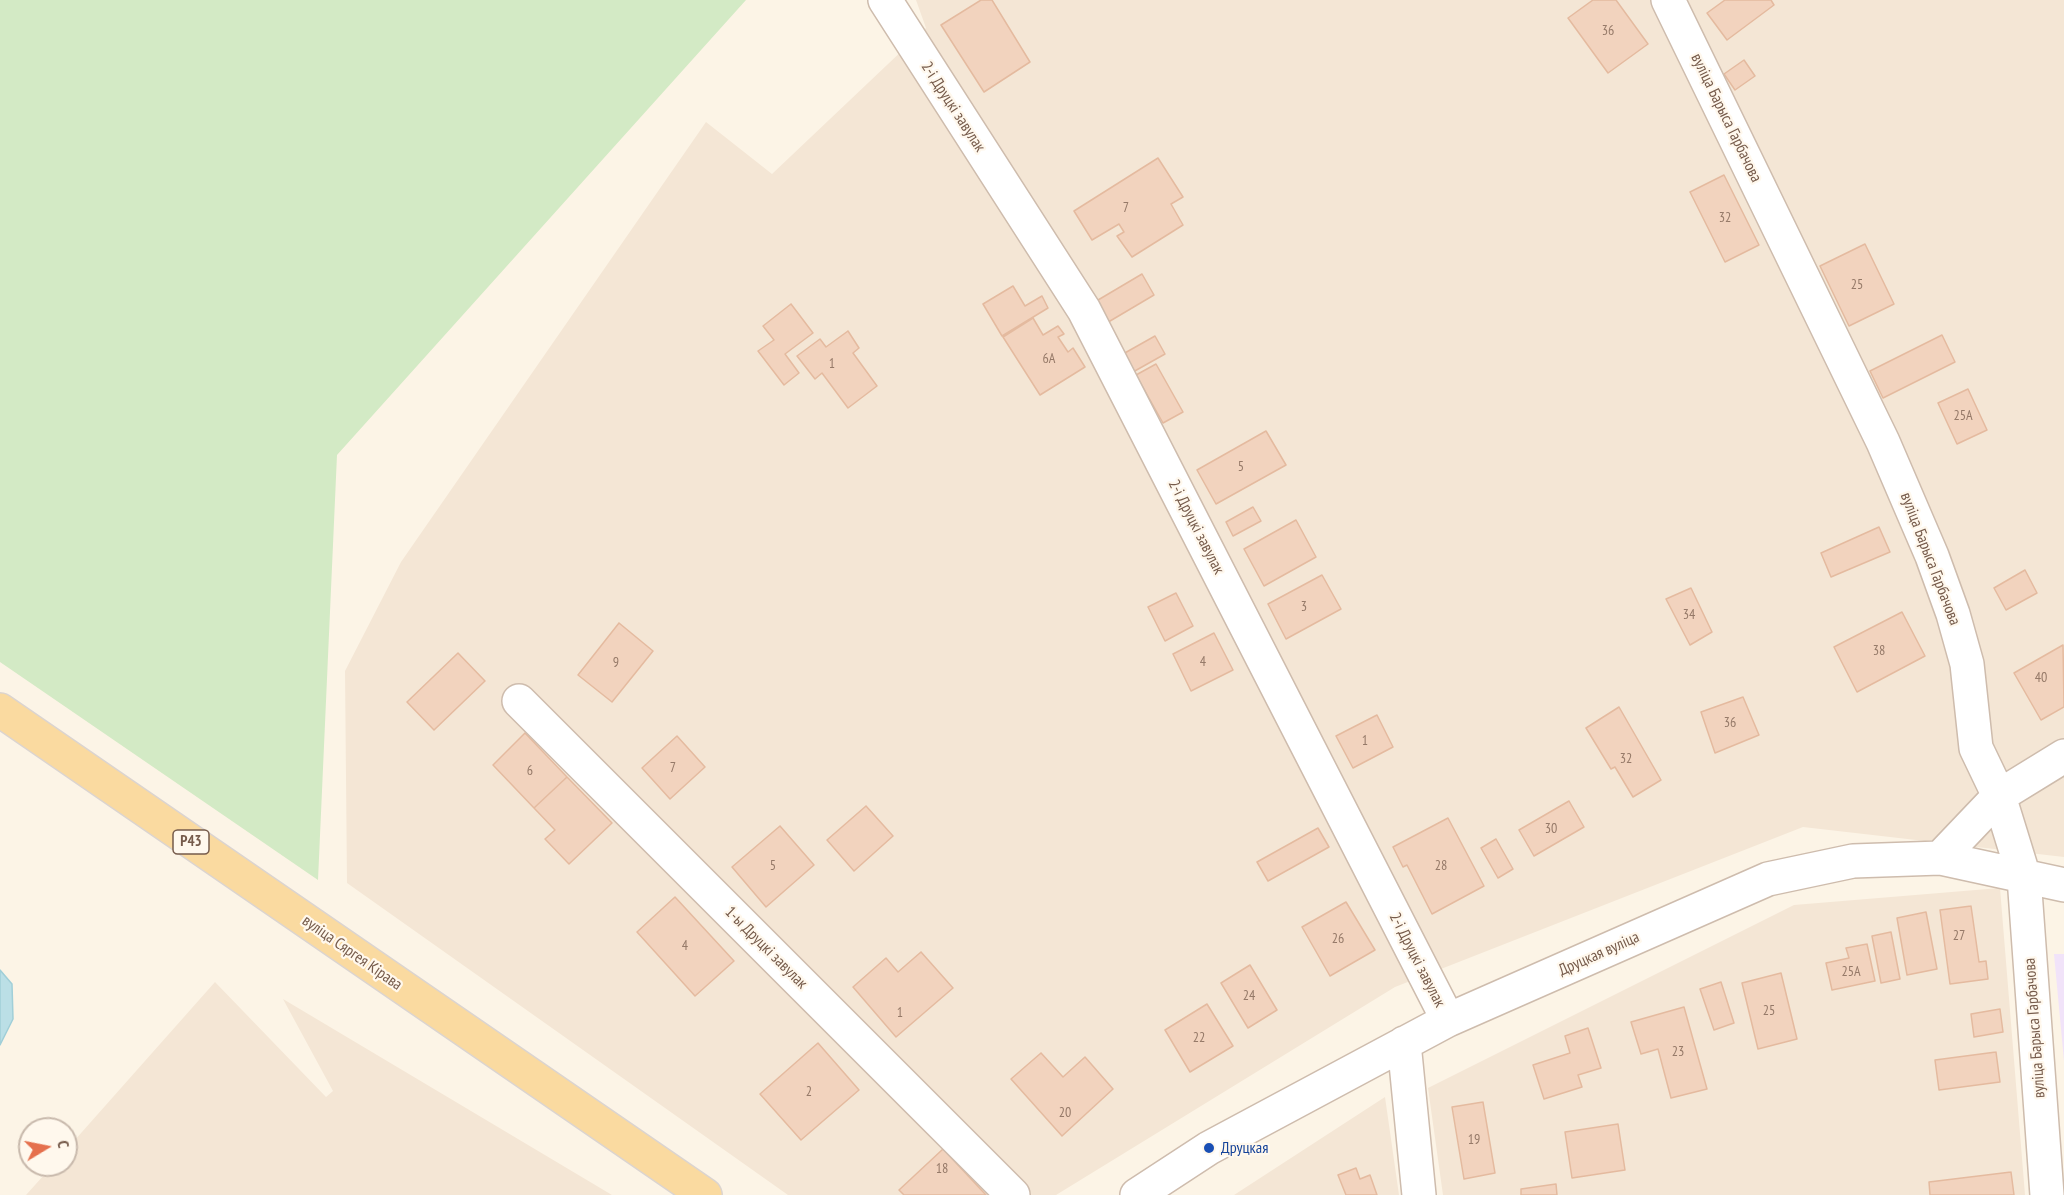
<!DOCTYPE html>
<html>
<head>
<meta charset="utf-8">
<style>
  body { margin:0 }
  #map { position:relative; width:2064px; height:1195px; overflow:hidden; background:#fcf4e6; font-family:"PT Sans Narrow",sans-serif }
  canvas { display:block }
  .north { position:absolute; left:18px; top:1117px; width:60px; height:60px; box-sizing:border-box; background:#fff8ed; border:2px solid #c8b9ac; border-radius:50%; rotate:80deg; font-size:16px; font-weight:700; line-height:24px; text-align:center; color:#765b4b }
  .north::after { content:''; display:block; margin:auto; width:21px; height:27px; background:#e5704d; clip-path:polygon(50% 0,100% 100%,50% 72%,0 100%) }
</style>
</head>
<body>
<div id="map">
<canvas width="2064" height="1195"></canvas>
<div class="north">С</div>
</div>
<script>
const context = document.querySelector('canvas').getContext('2d');
context.lineJoin = 'round';
function paint(path, color) { context.fillStyle = color; context.fill(path, 'evenodd'); }
const toPath = rows => new Path2D(rows.map(r => 'M' + r).join(''));
function strokePath(path, color, width, dash) { context.strokeStyle = color; context.lineWidth = width; context.lineCap = dash ? 'butt' : 'round'; context.setLineDash(dash || []); context.stroke(path); }
function drawText(font, color, halo, rows, align = 'center') {
  context.font = font + ' "PT Sans Narrow",sans-serif'; context.lineWidth = 4.5; context.setLineDash([]); context.textBaseline = 'middle'; context.strokeStyle = halo; context.fillStyle = color; for (const [text, x, y, turn = 0] of rows) {
    context.save(); context.translate(x, y); context.rotate((+turn || 0) * Math.PI / 180); context.textAlign = isNaN(turn) ? turn : align; if (halo) context.strokeText(text, 0, 0); context.fillText(text, 0, 0); context.restore();
  }
}
const residential = toPath([
  [916,0,2064,0,2064,857,1803,827,1395,987,1056,1195,788,1195,347,883,345,671,401,562,706,122,772,174,926,28],
  [2000,888,2025,1195,1443,1195,1428,1088,1794,905],
  [215,982,326,1097,333,1091,283,999,612,1195,26,1195,53,1165,66,1165,66,1150],
  [1385,1097,1399,1195,1234,1195]
]);
const education = toPath([
  [2054,954,2064,954,2064,1061]
]);
const green = toPath([
  [0,0,746,0,337,455,318,880,0,662]
]);
const water = toPath([
  [0,970,12,984,13,1019,0,1045,0,970]
]);
const building = toPath([
  [981,0,992,0,1030,62,984,92,941,25,981,0],
  [1593,0,1616,0,1648,44,1608,73,1568,18,1593,0],
  [1725,0,1771,0,1774,5,1727,40,1707,13,1725,0],
  [1744,60,1755,76,1735,90,1724,74,1744,60],
  [1158,158,1183,197,1171,204,1183,225,1132,257,1117,236,1124,232,1119,224,1092,240,1074,211,1158,158],
  [1724,175,1759,245,1725,262,1690,192,1724,175],
  [1865,244,1894,304,1849,326,1820,266,1865,244],
  [1142,274,1154,295,1105,324,1093,303,1142,274],
  [1013,286,1025,306,1042,296,1048,308,1002,336,983,304,1013,286],
  [791,304,813,333,785,354,799,373,784,385,758,351,774,340,763,326,791,304],
  [1033,318,1043,335,1058,326,1064,334,1058,337,1068,352,1073,348,1085,367,1040,395,1003,337,1033,318],
  [848,331,859,348,853,353,877,386,848,408,822,373,815,379,797,356,820,339,826,347,848,331],
  [1942,335,1955,362,1883,398,1870,371,1942,335],
  [1155,336,1165,354,1133,372,1123,354,1155,336],
  [1156,364,1183,412,1163,423,1136,375,1156,364],
  [1968,389,1987,430,1957,444,1938,403,1968,389],
  [1266,431,1286,465,1216,504,1197,470,1266,431],
  [1253,507,1261,521,1233,536,1226,522,1253,507],
  [1296,520,1316,557,1264,586,1244,549,1296,520],
  [1879,527,1890,552,1831,577,1821,553,1879,527],
  [2025,570,2037,593,2006,610,1994,588,2025,570],
  [1322,575,1341,609,1286,639,1268,604,1322,575],
  [1691,588,1712,632,1690,645,1666,599,1691,588],
  [1176,593,1193,626,1165,641,1148,607,1176,593],
  [1902,612,1925,656,1857,692,1834,647,1902,612],
  [619,623,653,651,612,702,578,675,619,623],
  [1214,633,1233,670,1191,691,1173,654,1214,633],
  [2063,645,2064,707,2041,720,2014,673,2063,645],
  [458,653,485,681,434,730,407,702,458,653],
  [1743,697,1759,735,1715,753,1701,712,1743,697],
  [1619,707,1661,780,1633,797,1615,767,1611,769,1586,728,1619,707],
  [1377,715,1393,747,1353,768,1336,736,1377,715],
  [525,733,567,777,534,808,493,765,525,733],
  [677,736,705,767,670,799,642,768,677,736],
  [567,777,612,823,569,864,545,839,555,830,534,808,567,777],
  [1569,801,1584,827,1534,856,1519,830,1569,801],
  [866,806,893,836,854,871,827,840,866,806],
  [1448,818,1484,886,1432,914,1407,865,1403,867,1393,847,1448,818],
  [780,826,814,865,766,907,732,867,780,826],
  [1318,828,1329,847,1268,881,1257,862,1318,828],
  [1496,839,1513,869,1498,878,1481,848,1496,839],
  [675,897,734,961,695,996,637,932,675,897],
  [1346,902,1375,950,1330,976,1302,927,1346,902],
  [1971,906,1979,962,1986,961,1988,979,1950,984,1940,910,1971,906],
  [1926,912,1937,969,1907,975,1897,918,1926,912],
  [1891,932,1900,979,1881,983,1872,936,1891,932],
  [1867,944,1875,981,1832,990,1826,963,1849,958,1846,948,1867,944],
  [921,952,953,988,896,1037,853,987,886,958,898,972,921,952],
  [1250,965,1277,1010,1248,1028,1221,983,1250,965],
  [1781,973,1797,1039,1758,1049,1742,983,1781,973],
  [1721,982,1734,1023,1714,1030,1700,989,1721,982],
  [1207,1004,1233,1046,1190,1072,1165,1030,1207,1004],
  [1684,1007,1707,1089,1671,1098,1658,1049,1641,1054,1631,1022,1684,1007],
  [2000,1009,2003,1032,1974,1037,1971,1014,2000,1009],
  [1588,1028,1601,1068,1578,1075,1582,1087,1544,1099,1533,1065,1570,1053,1565,1036,1588,1028],
  [818,1043,859,1090,801,1140,760,1094,818,1043],
  [1996,1052,2000,1082,1939,1090,1935,1060,1996,1052],
  [1041,1053,1063,1077,1085,1057,1113,1089,1062,1136,1011,1079,1041,1053],
  [1483,1102,1495,1173,1464,1179,1452,1107,1483,1102],
  [1618,1124,1625,1170,1572,1178,1565,1132,1618,1124],
  [943,1149,986,1195,904,1195,899,1190,943,1149],
  [1356,1168,1360,1179,1370,1175,1377,1195,1346,1195,1338,1175,1356,1168],
  [2011,1172,2014,1195,1930,1195,1929,1182,2011,1172],
  [1556,1184,1557,1195,1521,1195,1521,1189,1556,1184]
]);
const minor = toPath([
  [885,0,1084,310,1448,1020],
  [1668,0,1883,442,1932,556,1953,614,1967,664,1976,748,1999,796,2024,877,2047,1195],
  [519,701,1013,1195],
  [1940,858,1999,796,2064,756],
  [1404,1043,1419,1195],
  [1137,1195,1209,1148,1448,1020,1768,879,1853,861,1940,858,2064,885]
]);
const major = toPath([
  [0,710,705,1195]
]);
const markers = [
  [1209,1148,6,"#1a4fb4"]
];
const numberNames = [
  ["36",1608,31],
  ["7",1126,208],
  ["32",1725,218],
  ["25",1857,285],
  ["6А",1049,359],
  ["1",832,364],
  ["25А",1963,416],
  ["5",1241,467],
  ["3",1304,607],
  ["34",1689,615],
  ["38",1879,651],
  ["4",1203,662],
  ["9",616,663],
  ["40",2041,678],
  ["36",1730,723],
  ["1",1365,741],
  ["32",1626,759],
  ["7",673,768],
  ["6",530,771],
  ["30",1551,829],
  ["5",773,866],
  ["28",1441,866],
  ["27",1959,936],
  ["26",1338,939],
  ["4",685,946],
  ["25А",1851,972],
  ["24",1249,996],
  ["25",1769,1011],
  ["1",900,1013],
  ["22",1199,1038],
  ["23",1678,1052],
  ["2",809,1092],
  ["20",1065,1113],
  ["19",1474,1140],
  ["18",942,1169]
];
const shields = [
  [191,842,36]
];
const shieldNames = [
  ["Р43",191,842]
];
const streetNames = [
  ["2-і Друцкі завулак",953,107,57],
  ["вуліца Барыса Гарбачова",1726,118,64],
  ["2-і Друцкі завулак",1196,527,63],
  ["вуліца Барыса Гарбачова",1930,559,69],
  ["1-ы Друцкі завулак",766,948,45],
  ["вуліца Сяргея Кірава",352,953,35],
  ["Друцкая вуліца",1599,954,-24],
  ["2-і Друцкі завулак",1417,960,63],
  ["вуліца Барыса Гарбачова",2035,1028,-94]
];
const transitNames = [
  ["Друцкая",1221,1148]
];
paint(residential, '#f4e6d5');
paint(education, '#f1e3f9');
paint(green, '#d3eac5');
paint(water, '#bbdfe6');
strokePath(water, '#a1cfd8', 1.5);
paint(building, '#f2d3be');
strokePath(building, '#e4ba9f', 1.5);
strokePath(minor, '#cebcad', 36);
strokePath(major, '#dbd4d0', 36);
strokePath(minor, '#fff', 33);
strokePath(major, '#fadaa0', 33);
for (const [x, y, r, color] of markers) { const dot = new Path2D(); dot.arc(x, y, r, 0, 2 * Math.PI); context.fillStyle = color; context.fill(dot); strokePath(dot, '#fff8ed', 2); }
drawText('14px', '#957968', null, numberNames);
for (const [x, y, w] of shields) { const box = new Path2D(); box.roundRect(x - w / 2, y - 12, w, 24, 4.5); context.fillStyle = '#fff8ed'; context.fill(box); strokePath(box, '#765b4b', 1.5); }
drawText('bold 15px', '#765b4b', null, shieldNames);
drawText('16px', '#765b4b', '#fff8ed', streetNames);
drawText('16px', '#164399', '#fff8ed', transitNames, 'left');
</script>
</body>
</html>
